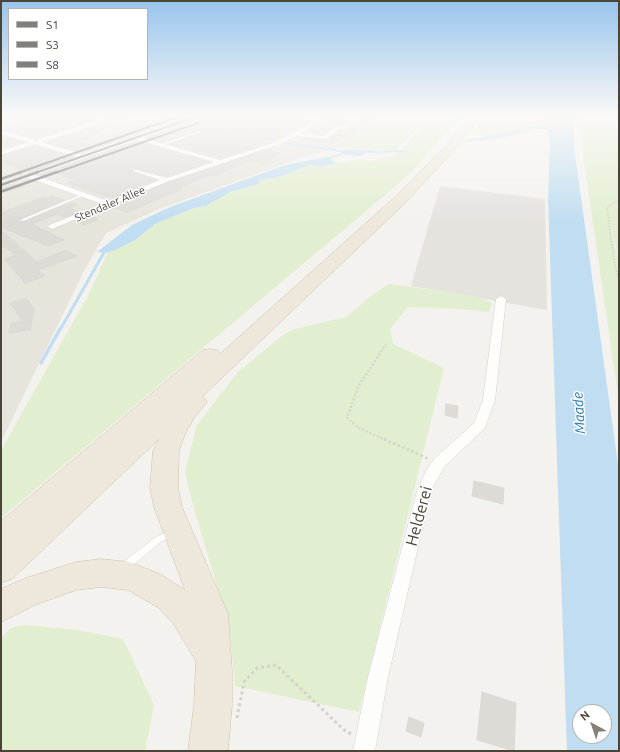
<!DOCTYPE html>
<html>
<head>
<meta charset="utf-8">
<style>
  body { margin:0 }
  #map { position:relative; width:620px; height:752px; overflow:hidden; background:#f4f2ee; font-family:Ubuntu,sans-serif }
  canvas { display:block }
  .frame { position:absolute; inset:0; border:2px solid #4b4439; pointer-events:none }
  .legend { position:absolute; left:8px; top:8px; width:140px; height:72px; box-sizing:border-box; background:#fff; border:1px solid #b7b4b0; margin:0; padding:5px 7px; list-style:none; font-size:12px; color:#4b4439 }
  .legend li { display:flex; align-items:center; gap:8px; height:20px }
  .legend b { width:20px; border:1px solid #b7b4b0 }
  .north { position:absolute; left:572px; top:704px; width:40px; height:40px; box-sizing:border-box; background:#fff; border:1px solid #b7b4b0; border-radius:50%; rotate:320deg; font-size:11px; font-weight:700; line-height:16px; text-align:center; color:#4b4439 }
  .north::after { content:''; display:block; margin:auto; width:14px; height:18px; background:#868178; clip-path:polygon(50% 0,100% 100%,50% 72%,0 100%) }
</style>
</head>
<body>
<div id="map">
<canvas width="620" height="752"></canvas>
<div class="frame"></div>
<ul class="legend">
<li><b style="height:5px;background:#808080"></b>S1</li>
<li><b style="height:5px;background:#808080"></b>S3</li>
<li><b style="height:5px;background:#808080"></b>S8</li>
</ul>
<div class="north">N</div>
</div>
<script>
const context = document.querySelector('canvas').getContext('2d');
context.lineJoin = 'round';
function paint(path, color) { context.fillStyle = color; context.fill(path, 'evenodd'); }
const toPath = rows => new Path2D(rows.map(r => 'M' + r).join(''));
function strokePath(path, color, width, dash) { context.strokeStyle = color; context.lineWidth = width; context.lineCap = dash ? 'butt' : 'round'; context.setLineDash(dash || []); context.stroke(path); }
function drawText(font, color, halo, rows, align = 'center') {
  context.font = font + ' Ubuntu,sans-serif'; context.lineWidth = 3; context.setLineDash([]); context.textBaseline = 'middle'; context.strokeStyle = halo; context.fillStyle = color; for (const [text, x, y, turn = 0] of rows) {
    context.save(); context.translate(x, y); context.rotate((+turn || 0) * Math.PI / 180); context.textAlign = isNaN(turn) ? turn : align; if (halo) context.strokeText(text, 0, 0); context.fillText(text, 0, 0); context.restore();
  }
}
const residential = toPath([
  [1,117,382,117,344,146,306,156,159,209,106,233,84,271,1,442]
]);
const industrial = toPath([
  [440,186,545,199,547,310,411,286]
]);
const green = toPath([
  [130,117,189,117,161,127,126,120],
  [381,117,428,117,395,151,340,148],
  [430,117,459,117,411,173,1,518,1,450,89,294,108,252,135,240,155,224,194,208,206,206,230,192,259,184,260,180,279,177,309,165,321,167,361,159,370,161,396,155],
  [483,117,551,117,544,121,542,124,485,136,472,134],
  [583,117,619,117,619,258,606,209,619,263,619,402,578,120],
  [389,284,476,296,492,303,489,312,460,309,408,307,390,329,393,344,444,368,359,712,235,686,230,630,193,505,185,472,197,425,238,372,283,335,295,329,346,317,370,297],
  [25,625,76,630,123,639,154,705,145,751,1,751,1,638,11,628]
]);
const water = toPath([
  [551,117,579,117,574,120,574,147,619,472,619,751,567,751,548,199,550,140,547,130,537,129,506,137,477,141,477,139,485,136,542,125,544,121],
  [580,712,604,712,604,736,580,736],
  [336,150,371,150,387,154,366,153,360,156,346,155],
  [327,157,337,163,321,167,309,165,279,177,260,180,259,184,230,192,206,206,194,208,155,224,135,240,117,249,106,253,97,252,132,225,170,207,285,165]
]);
const streamFar2 = toPath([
  [263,137,274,140],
  [464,141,477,139],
  [284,143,341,151],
  [378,152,407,151],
  [325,159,346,153]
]);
const streamFar1 = toPath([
  [60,330,106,249]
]);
const stream = toPath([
  [41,363,60,329]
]);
const building = toPath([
  [38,117,89,117,100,118,35,138,1,129,38,117],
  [211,117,281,117,309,121,304,126,292,131,283,130,261,141,264,142,253,146,255,147,220,158,170,144,201,133,202,132,200,130,162,142,148,138,211,117],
  [339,117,348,117,347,119,348,121,344,124,337,125,323,134,314,133,339,117],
  [358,117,369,117,364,121,366,121,334,143,303,140,306,138,327,140,341,130,348,130,360,121,358,117],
  [106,119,116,121,82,142,84,146,142,126,152,128,82,152,47,142,85,130,106,121,106,119],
  [1,136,24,142,1,149,1,136],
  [137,142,209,162,167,176,132,168,133,172,156,180,112,198,69,184,69,182,81,182,57,173,46,177,40,175,137,142],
  [35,146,71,157,29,172,1,162,1,156,35,146],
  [266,150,280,154,263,163,252,160,214,176,209,175,179,188,182,189,128,212,115,208,127,202,123,201,170,182,266,150],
  [16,184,23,186,1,193,1,188,16,184],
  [53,196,64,200,19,219,19,221,24,222,71,203,77,205,70,208,79,212,65,217,57,214,31,224,64,240,48,246,1,227,1,213,44,197,48,198,53,196],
  [89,216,98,219,84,225,75,221,89,216],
  [1,230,37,262,65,250,77,256,39,270,45,276,25,283,4,259,16,255,1,245,1,230],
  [26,298,34,309,30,331,29,330,9,333,11,323,23,321,10,303,26,298],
  [446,404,458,406,457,418,445,415,446,404],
  [474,481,504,488,503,504,472,496,474,481],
  [482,692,516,703,514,751,477,740,482,692],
  [409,717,424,723,421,737,406,731,409,717]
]);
const pathFar4 = toPath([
  [142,117,140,120,152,124],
  [221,117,226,125,237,131,265,139],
  [193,146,236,132]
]);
const pathFar3 = toPath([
  [619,200,607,207,614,261,619,281]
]);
const pathFar2 = toPath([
  [386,440,359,428,347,418,358,387,386,344]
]);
const pathFar1 = toPath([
  [384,439,429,459]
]);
const path = toPath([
  [237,718,244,682,257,668,276,665,343,729,351,734]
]);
const lane = toPath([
  [301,117,316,119,317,120,316,121,291,117,301,117],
  [199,131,201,132,163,145,160,144,199,131],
  [82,194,85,195,23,221,20,220,82,194],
  [1,248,4,249,1,251,1,248],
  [172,530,175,531,176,533,175,535,162,541,133,565,128,571,125,572,122,571,121,568,127,559,156,537,172,530]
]);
const street = toPath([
  [190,117,198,117,143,138,220,160,276,142,305,127,315,117,321,117,309,129,302,133,323,136,338,126,344,126,351,121,348,119,350,117,356,117,359,120,347,129,341,129,326,139,297,136,280,144,169,181,52,229,48,227,49,225,102,204,29,178,1,187,1,183,76,157,35,144,1,155,1,151,29,142,1,134,1,130,35,140,105,118,105,120,84,129,42,142,82,154,190,117],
  [137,140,214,162,167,178,133,169,133,171,160,180,108,201,35,175,137,140],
  [501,296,506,299,495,400,485,428,444,467,431,491,388,677,375,751,353,751,368,677,417,491,426,471,434,459,474,423,483,400,496,299,501,296]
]);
const highway = toPath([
  [469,117,479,117,455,149,405,203,203,396,207,402,194,418,185,434,179,451,178,488,182,507,228,614,232,671,232,705,228,751,188,751,194,705,196,661,173,623,159,608,128,590,101,587,76,590,35,605,1,622,1,589,26,578,76,562,101,559,129,562,160,574,185,590,154,507,150,488,153,451,159,439,12,579,1,583,1,521,203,350,210,349,217,350,220,354,395,197,447,145,469,117]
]);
const bus1Far1 = toPath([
  [35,173,195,117]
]);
const bus1 = toPath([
  [1,185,38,172]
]);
const bus2Far1 = toPath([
  [55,173,198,123]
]);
const bus2 = toPath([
  [3,191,57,172]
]);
const bus3Far1 = toPath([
  [18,173,177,117]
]);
const bus3 = toPath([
  [1,179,21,172]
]);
const farStreetnames = [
  ["Stendaler Allee",110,204,-23]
];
const waterNames = [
  ["Maade",579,413,-94]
];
const nearStreetnames = [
  ["Helderei",419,516,-75]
];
paint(residential, '#e7e4dc');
paint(industrial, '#e6e2de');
paint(green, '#e1eecf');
paint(water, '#c0ddf1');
strokePath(streamFar2, '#c0ddf1', 2);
strokePath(streamFar1, '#c0ddf1', 3);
strokePath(stream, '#c0ddf1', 3.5);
paint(building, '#dedbd6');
strokePath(building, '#dcd9d4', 1);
strokePath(lane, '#d2d0cb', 1);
strokePath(street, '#d2d0cb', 1);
strokePath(highway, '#ccbfa9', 1);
strokePath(pathFar4, '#d3d2cc', 1, [1, 1]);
strokePath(pathFar3, '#d3d2cc', 1.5, [1.5, 1.5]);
strokePath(pathFar2, '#d3d2cc', 2, [2, 2]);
strokePath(pathFar1, '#d3d2cc', 2.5, [2.5, 2.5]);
strokePath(path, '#d3d2cc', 3, [3, 3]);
paint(lane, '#fdfdfc');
paint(street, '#fdfdfc');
paint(highway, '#ede8db');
strokePath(bus1Far1, '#808080', 2);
strokePath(bus1, '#808080', 2.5);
strokePath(bus2Far1, '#808080', 2);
strokePath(bus2, '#808080', 2.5);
strokePath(bus3Far1, '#808080', 2);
strokePath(bus3, '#808080', 2.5);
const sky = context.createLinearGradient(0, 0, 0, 223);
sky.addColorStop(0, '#98c4ec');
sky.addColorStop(0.52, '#faf9f7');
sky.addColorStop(1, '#faf9f700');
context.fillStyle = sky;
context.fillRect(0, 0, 620, 223);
drawText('11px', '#4b4439', '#fff', farStreetnames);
drawText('italic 14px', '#2e7ab2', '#fff', waterNames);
drawText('16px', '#4b4439', '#fff', nearStreetnames);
</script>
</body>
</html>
